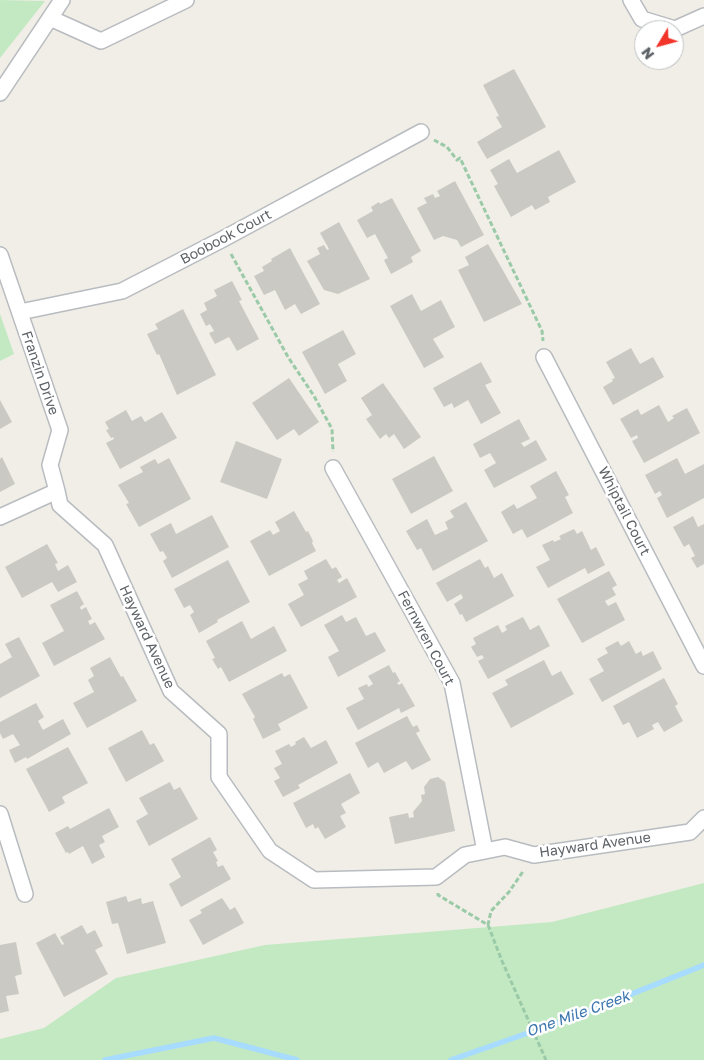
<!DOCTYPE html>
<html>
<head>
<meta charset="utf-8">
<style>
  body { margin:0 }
  #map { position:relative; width:704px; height:1060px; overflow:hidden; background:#f0eee6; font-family:"Golos Text",sans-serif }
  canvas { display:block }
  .north { position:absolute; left:634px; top:20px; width:50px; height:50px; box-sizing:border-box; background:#fff; border:1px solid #bec0c2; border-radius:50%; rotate:233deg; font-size:14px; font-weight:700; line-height:20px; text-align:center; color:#5d6267 }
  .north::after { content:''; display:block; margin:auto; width:18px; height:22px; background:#f1352b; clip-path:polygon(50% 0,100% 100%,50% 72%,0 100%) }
</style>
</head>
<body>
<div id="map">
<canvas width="704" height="1060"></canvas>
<div class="north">N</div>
</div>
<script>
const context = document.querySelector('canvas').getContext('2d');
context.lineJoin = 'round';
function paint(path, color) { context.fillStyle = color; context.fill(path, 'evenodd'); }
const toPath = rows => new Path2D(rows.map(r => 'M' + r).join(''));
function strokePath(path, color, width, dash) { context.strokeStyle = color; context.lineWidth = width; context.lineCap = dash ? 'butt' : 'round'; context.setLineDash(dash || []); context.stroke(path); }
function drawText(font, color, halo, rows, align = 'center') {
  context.font = font + ' "Golos Text",sans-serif'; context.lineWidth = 5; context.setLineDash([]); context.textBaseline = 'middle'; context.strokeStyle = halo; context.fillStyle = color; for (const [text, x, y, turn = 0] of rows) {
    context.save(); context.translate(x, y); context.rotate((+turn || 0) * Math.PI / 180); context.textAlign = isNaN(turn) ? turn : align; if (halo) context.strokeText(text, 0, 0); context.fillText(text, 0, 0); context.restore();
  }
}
const green = toPath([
  [0,0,45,1,0,58],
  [0,314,14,354,0,361],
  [704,883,704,1060,0,1060,0,1039,44,1028,116,978,265,945,552,922]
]);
const stream = toPath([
  [105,1060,214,1038,297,1060],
  [451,1060,579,1015,704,965]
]);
const building = toPath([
  [514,69,546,127,487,159,477,142,502,127,496,117,499,116,483,85],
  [559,150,576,182,548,197,550,202,535,210,532,205,511,217,494,186,498,184,490,170,509,159,517,173],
  [455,181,484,235,461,247,457,240,443,236,434,240,417,208,427,203,424,198,433,194,435,198,440,196,437,191],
  [392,198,421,251,411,257,413,262,391,274,384,260,388,258,375,234,367,238,357,220,373,211,371,207,379,202,380,204],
  [339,222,370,279,338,294,324,290,307,261,320,254,317,248,324,245,327,250,329,249,320,233],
  [488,244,522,304,484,322,458,270,469,265,465,257],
  [290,248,320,304,301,314,295,304,285,310,275,290,264,295,254,276,264,271,262,267,272,261,271,259],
  [232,281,242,300,239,301,259,339,237,351,229,337,215,344,209,333,214,331,210,324,206,326,200,314,207,310,204,303,217,296,214,290],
  [412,294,421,311,441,300,455,327,433,339,444,357,424,368,390,306],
  [183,309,216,375,177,395,159,354,157,355,147,334,158,329,155,324],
  [343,330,356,354,338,364,347,381,325,394,302,352],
  [631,348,640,364,653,357,664,377,613,405,603,387,613,381,612,379,615,378,606,362],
  [481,362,492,382,485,385,501,413,481,424,468,400,454,408,452,403,444,407,433,388],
  [289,378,319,422,299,436,294,429,277,440,252,403],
  [383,383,421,437,404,449,394,434,389,438,386,434,380,439,366,419,372,415,361,398],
  [0,400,12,422,0,429],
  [659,405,668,422,674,418,672,416,687,408,700,433,644,463,632,441,638,438,637,435,631,438,620,419,638,409,641,415],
  [126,410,132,421,141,416,145,422,162,412,177,438,120,469,106,443,114,439,113,437,111,438,106,430,109,429,105,422],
  [519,419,530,439,521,443,524,447,536,440,547,460,494,488,484,470,496,463,490,453,480,458,473,444],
  [236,441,282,459,267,499,220,482],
  [434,456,453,491,411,514,392,479],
  [2,457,15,484,0,492,0,459],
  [169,458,191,499,139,527,126,504,129,503,118,485,143,472,140,467,155,459,158,464],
  [677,458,685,474,704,464,704,498,667,518,657,498,662,495,660,491,655,494,645,475],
  [556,471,569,495,565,497,573,513,527,538,522,529,513,534,501,512,514,504,517,509,537,498,530,486],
  [466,502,488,541,433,571,421,548,417,550,406,531,427,519,435,535,448,529,445,522,454,517,450,511],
  [294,511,306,532,308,531,313,541,312,543,316,551,269,576,250,541,270,530,273,535,280,531,275,522],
  [212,515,229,547,172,578,163,561,167,558,163,551,160,552,150,534,171,523,176,534],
  [693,516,698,527,704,524,704,564,697,568,691,558,695,556,689,544,684,547,673,527],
  [574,529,577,534,582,531,591,550,596,547,605,565,588,574,585,568,548,588,536,567,550,560,542,545,553,540,554,542,561,539,559,536],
  [47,544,58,563,55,564,58,571,68,565,77,582,58,592,52,582,22,598,5,567],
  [326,559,332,569,336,567,342,577,337,580,339,583,347,578,357,597,301,627,288,604,304,595,298,584,308,579,304,571],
  [480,559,485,568,488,566,494,578,502,573,514,596,466,622,462,614,460,615,454,604,463,598,461,594,447,602,436,583],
  [228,560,250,602,217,620,218,622,199,633,190,615,194,612,190,605,184,608,174,589],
  [609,571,617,585,612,588,616,595,605,601,608,606,616,602,625,620,582,643,557,599],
  [77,591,84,604,80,607,81,610,86,607,92,619,88,621,90,625,95,622,105,639,54,666,42,643,64,631,50,605],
  [342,615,346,622,356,617,366,636,375,632,386,651,338,677,328,657,339,651,324,625],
  [523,617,530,630,539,625,550,646,488,679,478,661,484,658,482,655,477,657,471,647,476,644,473,638,498,625,502,633,507,630,505,626],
  [242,621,251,639,274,626,287,651,229,682,221,667,218,669,212,659,215,658,206,641],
  [19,637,40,676,0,698,0,664,12,657,5,644],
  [618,641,621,646,629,641,636,654,641,651,643,656,653,651,662,669,602,702,589,679,604,671,597,659,608,653,605,648],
  [110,657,121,677,123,676,137,701,87,728,73,703,94,692,88,680,94,676,90,668],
  [544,660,552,676,561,671,574,694,511,728,492,693,508,685,505,680],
  [389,665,393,673,395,672,400,681,397,683,399,685,402,683,415,706,401,713,399,708,358,730,346,708,364,699,358,688,367,684,368,687,373,684,368,676],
  [282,673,284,677,290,674,308,708,278,724,281,730,263,739,253,719,255,717,242,694],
  [664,678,678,704,675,706,683,721,664,732,658,722,652,725,654,729,637,738,629,722,623,725,613,706],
  [36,703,44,717,38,721,43,730,63,719,71,734,27,759,26,757,15,763,9,750,20,745,13,734,3,739,0,733,0,722],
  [407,716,413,727,417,725,420,731,416,733,431,760,412,770,406,761,384,773,378,762,368,768,355,743],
  [142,730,150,745,154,743,164,761,126,782,108,748],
  [304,737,311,748,326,740,338,763,298,785,300,788,283,797,274,781,280,778,274,768,282,764,275,751,289,744,291,747,296,744,295,742],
  [68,747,88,783,62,797,65,803,49,812,26,769],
  [350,773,360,793,341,804,346,813,340,816,346,827,325,839,318,827,315,829,313,824,306,828,293,803],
  [438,777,445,782,455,831,395,844,389,817,408,813,409,818,414,817,413,812,422,801,421,795,425,794,424,787,430,779],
  [170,782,174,790,180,787,198,819,149,846,136,821,148,814,139,798],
  [109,808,119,827,102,836,105,842,99,845,105,857,92,864,83,846,69,854,68,852,66,853,55,833,68,826,70,829],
  [210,837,217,850,213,852,218,861,216,862,218,867,223,865,231,879,181,907,169,884,181,877,171,859],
  [126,896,128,902,141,898,142,904,153,901,166,943,127,954,118,923,112,924,106,902],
  [222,898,230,910,235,907,244,923,203,945,189,920,202,913,200,910],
  [82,925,87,934,95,930,103,946,95,950,108,974,64,997,36,943,55,933,62,945,64,944,60,937],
  [16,942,22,974,15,976,19,994,6,996,9,1011,0,1013,0,945]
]);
const path = toPath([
  [434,140,447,147,457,160,460,158,542,331,543,341],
  [231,254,288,357,314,396,332,429,333,452],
  [438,893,438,895,488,925,491,911,509,892,524,870],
  [488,925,502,961,546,1060]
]);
const minor = toPath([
  [631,0,642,19,675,29,704,16],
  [50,18,101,41,186,0],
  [0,93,62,0],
  [0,255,60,430,50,465,57,491,0,517],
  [20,312,122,291,223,239,421,132],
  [544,357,704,666],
  [333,468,452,683,485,851],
  [57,491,60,505,105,545,171,691,219,734,219,777,270,851,314,880,436,877,465,855,505,847,534,855,690,832,704,818],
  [0,814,25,894]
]);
const streetNames = [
  ["Boobook Court",226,237,-28],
  ["Franzin Drive",40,373,71],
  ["Whiptail Court",624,511,63],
  ["Hayward Avenue",147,637,65],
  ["Fernwren Court",426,638,62],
  ["Hayward Avenue",595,845,-8]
];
const waterNames = [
  ["One Mile Creek",578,1014,-20]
];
paint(green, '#c3e9c2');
strokePath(stream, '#a7dbff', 5.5);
paint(building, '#cbc9c3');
strokePath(minor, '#b8bcc0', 18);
strokePath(path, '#9acaa7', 3, [5, 2.5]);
strokePath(minor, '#fff', 15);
drawText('14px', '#5d6267', '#fff', streetNames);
drawText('italic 15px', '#3c76ae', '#fff', waterNames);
</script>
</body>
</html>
